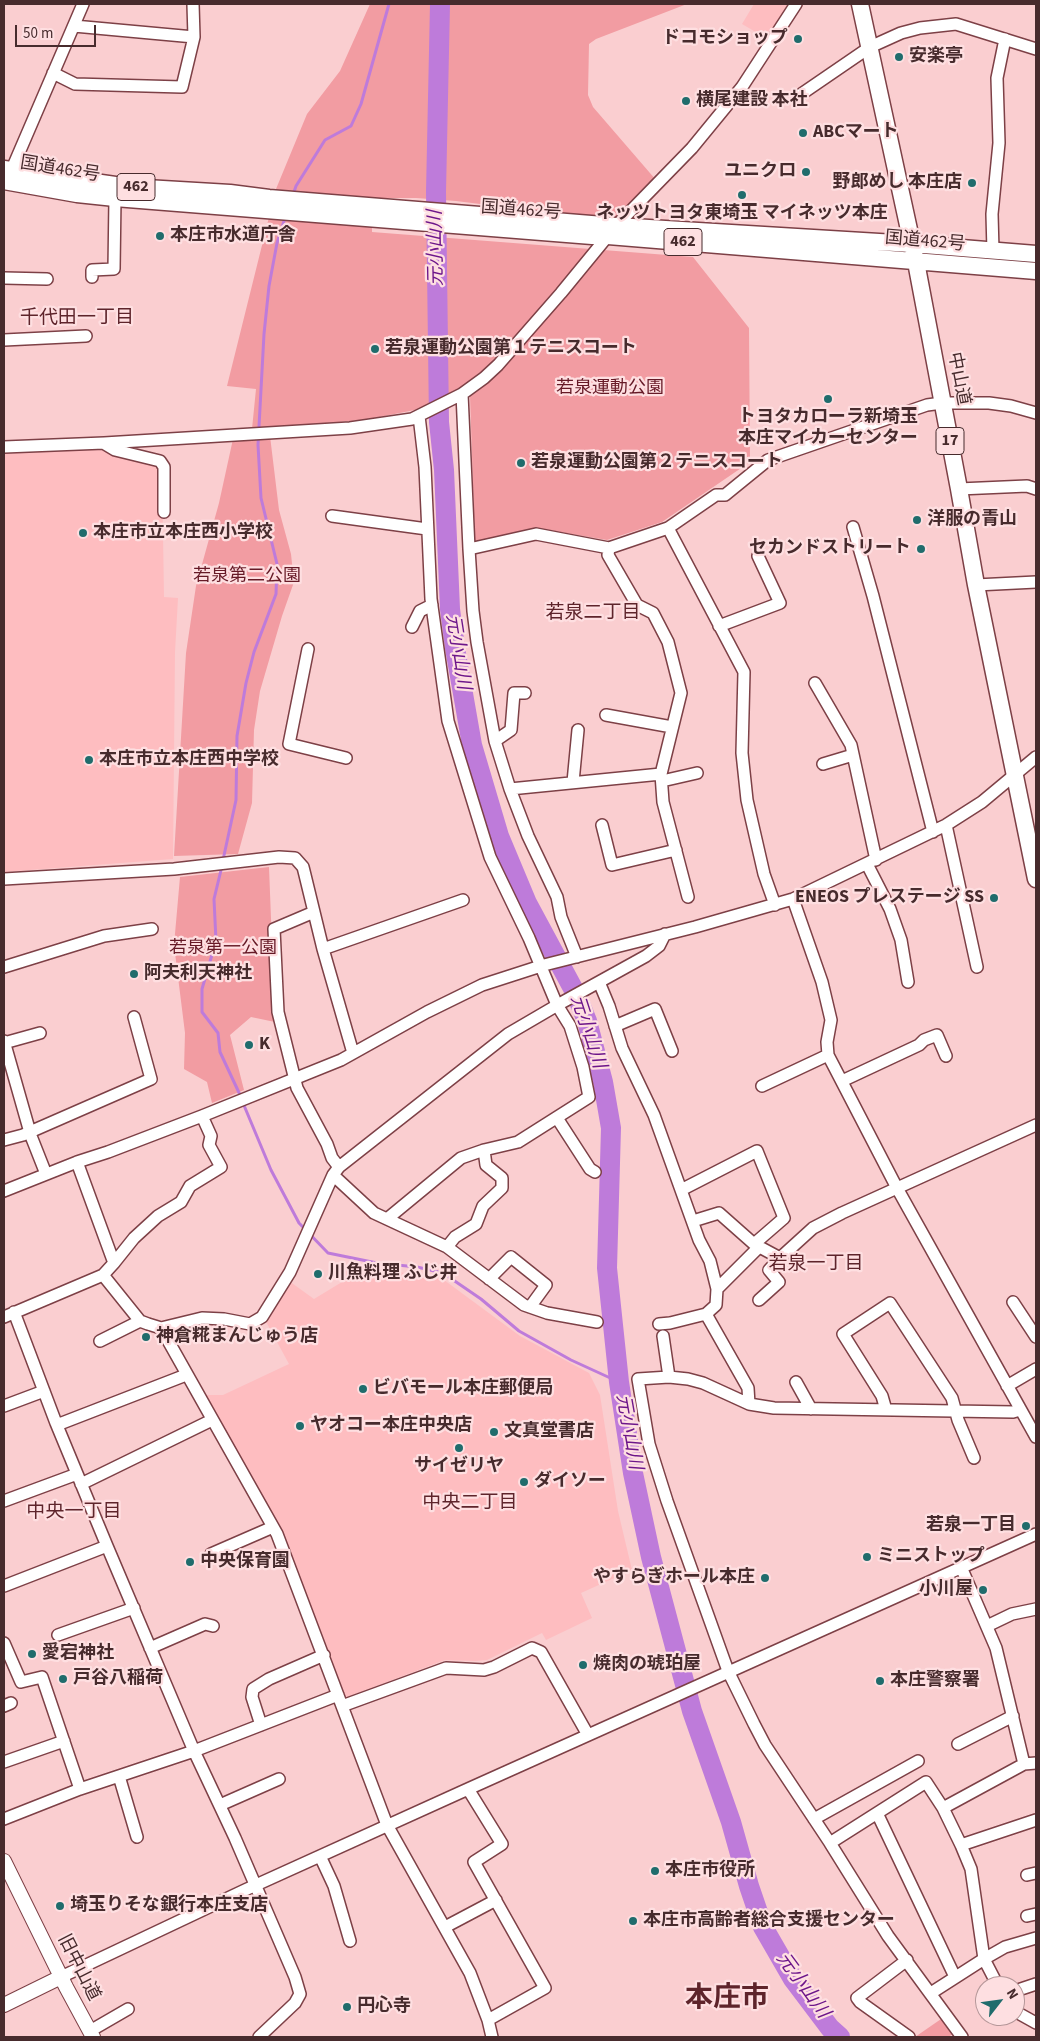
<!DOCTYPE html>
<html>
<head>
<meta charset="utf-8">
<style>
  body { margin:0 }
  #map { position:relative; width:1040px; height:2041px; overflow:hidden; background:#faced0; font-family:"Source Sans 3",sans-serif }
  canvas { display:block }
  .frame { position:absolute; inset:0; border:5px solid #472b2d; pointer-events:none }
  .north { position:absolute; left:975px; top:1976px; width:50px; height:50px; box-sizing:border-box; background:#fedfe1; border:1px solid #b59799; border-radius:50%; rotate:60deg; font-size:14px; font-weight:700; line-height:20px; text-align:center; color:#472b2d }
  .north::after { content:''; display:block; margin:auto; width:18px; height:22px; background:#206c6c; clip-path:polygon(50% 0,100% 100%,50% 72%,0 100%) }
  .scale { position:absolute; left:15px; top:25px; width:81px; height:22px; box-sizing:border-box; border:2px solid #472b2d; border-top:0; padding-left:6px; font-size:15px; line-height:18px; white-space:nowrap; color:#472b2d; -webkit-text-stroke:4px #fedfe1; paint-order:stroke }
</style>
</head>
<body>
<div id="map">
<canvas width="1040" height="2041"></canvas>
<div class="frame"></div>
<div class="north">N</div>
<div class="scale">50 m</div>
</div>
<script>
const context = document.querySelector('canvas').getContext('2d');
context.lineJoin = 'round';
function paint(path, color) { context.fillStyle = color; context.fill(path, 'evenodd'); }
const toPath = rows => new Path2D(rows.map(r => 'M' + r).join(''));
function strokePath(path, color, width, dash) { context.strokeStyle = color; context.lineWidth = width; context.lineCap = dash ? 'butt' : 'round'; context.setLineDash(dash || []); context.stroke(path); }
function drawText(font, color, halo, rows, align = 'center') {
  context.font = font + ' "Source Sans 3","Noto Sans JP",sans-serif'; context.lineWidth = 4.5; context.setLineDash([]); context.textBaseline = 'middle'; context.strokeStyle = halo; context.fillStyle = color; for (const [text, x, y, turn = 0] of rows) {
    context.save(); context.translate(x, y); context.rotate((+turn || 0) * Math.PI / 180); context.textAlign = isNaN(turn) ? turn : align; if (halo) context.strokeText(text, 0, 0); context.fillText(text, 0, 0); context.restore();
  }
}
const built = toPath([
  [754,4,788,4,766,38,742,24],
  [104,447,159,463,162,468,164,597,178,598,175,652,173,859,4,872,4,453],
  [344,1266,440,1277,520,1336,589,1373,600,1395,618,1511,632,1570,581,1593,592,1618,546,1640,542,1633,487,1660,475,1661,445,1660,347,1697,342,1695,279,1526,205,1395,223,1395,289,1364,264,1318,289,1281,314,1299,342,1282,336,1276]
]);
const green = toPath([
  [370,4,687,4,596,39,589,44,588,95,593,107,656,180,617,221,456,201,416,198,372,198,372,232,693,257,749,328,750,462,662,522,607,540,537,528,475,545,470,396,463,387,420,409,364,420,252,429,256,389,227,386,276,189,307,114,340,71],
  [270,436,279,510,291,554,294,582,282,616,260,691,254,730,252,803,238,854,174,856,186,653,196,586,219,503,233,439],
  [269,867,275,1022,251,1017,230,1035,244,1090,212,1103,207,1082,184,1069,185,1033,174,945,180,877],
  [944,2017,953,2034,948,2037,915,2037]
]);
const stream = toPath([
  [293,195,296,186,325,140,351,126,361,104,389,4],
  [223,860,236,800,237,736,246,683,254,652,276,594,277,564,261,498,258,445,264,334,269,286,277,243,285,218],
  [222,866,214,899,216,941,202,989,202,1012,218,1033,220,1052,241,1097],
  [243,1103,271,1170,299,1223,328,1253,377,1263,417,1267,443,1273,481,1299,519,1331,571,1360,619,1382]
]);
const river = toPath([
  [440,4,436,192,439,422,444,470,450,609,455,648,472,745,499,836,527,903,576,994,587,1021,603,1082,611,1128,607,1268,619,1382,633,1473,651,1557,692,1711,731,1822,749,1886,763,1927,793,1979,830,2028,840,2037]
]);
const minor = toPath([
  [74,26,194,37],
  [53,73,75,84,182,87,194,37,193,4],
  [797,97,870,47,901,33,920,28,956,24,1036,49],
  [9,176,83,4],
  [993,251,992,214,999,143,997,78,1005,39],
  [92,277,92,270,114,269,115,198],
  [4,278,47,279],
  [4,340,86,336],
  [462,394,469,549,536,534,609,548,668,528,716,495,725,495,768,460,927,405,942,403,989,403,1011,406,1036,413],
  [105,444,115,450,160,461,164,467,164,512],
  [4,447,104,443,350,428,412,419,462,394,484,378,498,365,561,293,616,226,692,148,742,87,796,4],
  [959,489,1027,486,1036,489],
  [332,516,427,529],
  [853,527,873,596,933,832],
  [668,528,744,672,742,753,747,800,764,874,775,905],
  [609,548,608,555,637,605,653,613,668,642,681,693,661,774,663,802,688,897],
  [469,549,473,611,477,642,495,741,510,789,528,836,557,897,561,917,577,957],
  [976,585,1036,582],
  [719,626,780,603,758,556],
  [412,627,420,611,432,605],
  [308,649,289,744,346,758],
  [815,683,851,745,876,860],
  [606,715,672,727],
  [495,741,511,730,514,693,525,693],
  [823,764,853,755],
  [662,781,697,773],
  [573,782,578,730],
  [510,789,661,774],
  [602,825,612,865,676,850],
  [946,825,977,967],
  [867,864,890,909,901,940,908,982],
  [4,879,174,869,279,857,295,858,303,867,305,875,323,949,353,1053],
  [793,899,822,982,831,1020,827,1042,828,1055,897,1188,1036,1437],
  [314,912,274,929,278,1012,297,1088,327,1144,332,1158,339,1167],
  [323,949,463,900],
  [4,967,104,936,152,929],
  [599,982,609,1006,622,1048,654,1115,699,1240,710,1261,717,1289,716,1305,706,1314,748,1388,749,1404],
  [615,1026,655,1009,672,1051],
  [4,1041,31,1136,46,1174],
  [4,1043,40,1033],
  [842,1081,919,1045,924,1040,937,1035,946,1056],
  [762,1086,828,1055],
  [557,1118,590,1169,595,1172],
  [4,1140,23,1135,151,1079,134,1017],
  [333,1175,374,1213,447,1247,524,1305,547,1313,597,1322],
  [681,1190,757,1151,784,1218,754,1244,719,1213,693,1221],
  [4,1191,77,1162,108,1152,202,1116,341,1060,427,1012,482,985,544,965,695,927,793,899,946,825,982,802,1036,757],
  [387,1219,461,1158,484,1150,518,1142,589,1097,583,1067,570,1026,557,1005,529,938,490,857,448,721,431,599,425,467,419,416],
  [754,1244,780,1258,813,1228,842,1213,1036,1125],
  [447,1247,455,1237,476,1224,483,1206,502,1188,502,1178,486,1165,484,1150],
  [114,1263,134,1238,158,1216,181,1202,190,1186,221,1167,209,1145,211,1136,202,1116],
  [103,1275,140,1321,148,1324,161,1328,202,1318,224,1319,250,1324,262,1317,290,1272,333,1175,339,1167,508,1034,561,1003,646,956,659,946,665,934],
  [489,1279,511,1257,546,1285,530,1307],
  [717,1289,759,1247],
  [759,1300,779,1282,769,1270,780,1258],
  [1013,1302,1036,1337],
  [14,1312,56,1423,107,1546,194,1751,235,1838,295,1977,300,1994,295,2003,259,2037],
  [4,1317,103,1275,114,1263,77,1162],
  [659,1324,670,1323,706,1314],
  [161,1328,277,1534,387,1825,470,1973,488,2020,492,2037],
  [663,1336,669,1377],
  [100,1341,140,1321],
  [796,1382,811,1409],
  [1007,1386,1036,1369],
  [4,1406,44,1391],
  [886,1410,882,1396,843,1334,890,1303,952,1398,958,1420,974,1458],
  [56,1423,62,1423,186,1375],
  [81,1484,212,1420],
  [4,1501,77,1474],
  [211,1554,273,1527],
  [961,1567,996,1648,1024,1764,1036,1763],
  [4,1586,107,1546],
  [987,1626,1012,1614,1036,1609],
  [58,1635,134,1608],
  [4,1643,21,1682,42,1677,80,1789],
  [150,1648,205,1624,213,1626],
  [4,1706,11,1703],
  [342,1706,446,1668,484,1670,494,1667,532,1648,541,1652,588,1735],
  [261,1725,252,1697,253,1689,269,1679,324,1655],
  [958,1744,1013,1716],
  [4,1762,64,1741],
  [119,1776,137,1837],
  [468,1789,502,1844,474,1862,545,1988,488,2020],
  [220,1805,279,1779],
  [943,1808,1024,1764],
  [877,1813,955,1977],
  [4,1819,80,1789,194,1751,338,1695],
  [814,1819,918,1761],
  [830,1843,926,1782,943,1808,961,1845,1036,1820],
  [961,1845,971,1869,984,1959,1005,1947,1036,1938],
  [320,1856,334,1886,350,1941],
  [1027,1875,1036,1873],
  [1027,1916,1036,1914],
  [445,1927,496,1900],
  [907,1960,857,1998,860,2002,909,2037],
  [61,1977,245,1890,468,1789,1036,1534],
  [1015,1991,1036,1984],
  [931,1993,984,1959,998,1986],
  [1015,2009,1018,2013,1036,2023],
  [90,2031,128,2009],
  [962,2037,888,1936,830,1843,765,1745,754,1724,728,1671,667,1501,649,1444,638,1379,669,1377,688,1379,703,1383,749,1404,774,1408,1013,1412,1020,1410]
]);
const major = toPath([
  [4,1861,66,1987,93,2037],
  [4,2005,61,1977]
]);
const highway = toPath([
  [860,4,916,262,959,489,976,585,1036,879],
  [4,169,129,187,230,193,269,198,616,226,912,244,1036,254],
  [4,181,77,194,115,198,592,236,608,236,1036,271]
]);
const markers = [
  [798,39,5,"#206c6c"],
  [899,57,5,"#206c6c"],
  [686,101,5,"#206c6c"],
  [803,133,5,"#206c6c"],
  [806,172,5,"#206c6c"],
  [972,183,5,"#206c6c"],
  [742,195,5,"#206c6c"],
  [160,236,5,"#206c6c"],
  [375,349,5,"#206c6c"],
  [828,399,5,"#206c6c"],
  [521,463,5,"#206c6c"],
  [917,520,5,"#206c6c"],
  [83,533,5,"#206c6c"],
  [921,549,5,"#206c6c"],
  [89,760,5,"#206c6c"],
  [994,898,5,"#206c6c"],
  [134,974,5,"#206c6c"],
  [249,1045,5,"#206c6c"],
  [318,1274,5,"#206c6c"],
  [146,1337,5,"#206c6c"],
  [363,1389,5,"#206c6c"],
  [300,1426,5,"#206c6c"],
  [494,1432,5,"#206c6c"],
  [459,1448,5,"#206c6c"],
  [524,1482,5,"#206c6c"],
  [1026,1526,5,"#206c6c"],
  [867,1557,5,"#206c6c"],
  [190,1562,5,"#206c6c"],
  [765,1578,5,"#206c6c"],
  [983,1590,5,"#206c6c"],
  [32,1654,5,"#206c6c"],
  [583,1665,5,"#206c6c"],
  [63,1679,5,"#206c6c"],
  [880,1681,5,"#206c6c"],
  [655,1871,5,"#206c6c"],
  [60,1906,5,"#206c6c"],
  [633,1921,5,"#206c6c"],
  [347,2007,5,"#206c6c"]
];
const shields = [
  [136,187,38],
  [683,242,38],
  [950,441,28]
];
const shieldNames = [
  ["462",136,187],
  ["462",683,242],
  ["17",950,441]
];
const poiNames = [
  ["ドコモショップ",788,39,"right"],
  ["安楽亭",909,57],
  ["横尾建設 本社",696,101],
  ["ABCマート",813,133],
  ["ユニクロ",796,172,"right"],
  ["野郎めし 本庄店",962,183,"right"],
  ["ネッツトヨタ東埼玉 マイネッツ本庄",742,214,"center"],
  ["本庄市水道庁舎",170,236],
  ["若泉運動公園第１テニスコート",385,349],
  ["トヨタカローラ新埼玉",828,418,"center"],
  ["本庄マイカーセンター",828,439,"center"],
  ["若泉運動公園第２テニスコート",531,463],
  ["洋服の青山",927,520],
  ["本庄市立本庄西小学校",93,533],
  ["セカンドストリート",911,549,"right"],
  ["本庄市立本庄西中学校",99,760],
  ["ENEOS プレステージ SS",984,898,"right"],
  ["阿夫利天神社",144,974],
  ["K",259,1045],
  ["川魚料理 ふじ井",328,1274],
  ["神倉糀まんじゅう店",156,1337],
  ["ビバモール本庄郵便局",373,1389],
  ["ヤオコー本庄中央店",310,1426],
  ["文真堂書店",504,1432],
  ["サイゼリヤ",459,1467,"center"],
  ["ダイソー",534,1482],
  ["若泉一丁目",1016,1526,"right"],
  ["ミニストップ",877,1557],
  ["中央保育園",200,1562],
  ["やすらぎホール本庄",755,1578,"right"],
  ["小川屋",973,1590,"right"],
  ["愛宕神社",42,1654],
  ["焼肉の琥珀屋",593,1665],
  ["戸谷八稲荷",73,1679],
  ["本庄警察署",890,1681],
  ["本庄市役所",665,1871],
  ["埼玉りそな銀行本庄支店",70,1906],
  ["本庄市高齢者総合支援センター",643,1921],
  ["円心寺",357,2007]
];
const streetNames = [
  ["国道462号",60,170,9],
  ["国道462号",521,211,4],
  ["国道462号",925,242,5],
  ["中山道",958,379,79],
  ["旧中山道",78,1968,63]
];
const parkNames = [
  ["若泉運動公園",610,389],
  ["若泉第二公園",247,577],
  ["若泉第一公園",223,949]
];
const waterNames = [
  ["元小山川",437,248,-91],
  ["元小山川",457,652,81],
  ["元小山川",587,1032,72],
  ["元小山川",628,1432,80],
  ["元小山川",802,1986,54]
];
const neighbourhoodNames = [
  ["千代田一丁目",77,319],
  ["若泉二丁目",593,614],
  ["若泉一丁目",816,1265],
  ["中央二丁目",470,1504],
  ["中央一丁目",74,1513]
];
const townNames = [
  ["本庄市",727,2000]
];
paint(built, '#febdc0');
paint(green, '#f29ca2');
strokePath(stream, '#be7bda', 3);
strokePath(river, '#be7bda', 20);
strokePath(minor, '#7d4046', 14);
strokePath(major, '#7d4046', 16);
strokePath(highway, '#7d4046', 19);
strokePath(minor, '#fff', 11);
strokePath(major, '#fff', 14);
strokePath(highway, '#fff', 16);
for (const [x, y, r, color] of markers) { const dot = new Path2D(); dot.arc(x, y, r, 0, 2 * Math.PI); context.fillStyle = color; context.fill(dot); strokePath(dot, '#fedfe1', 2); }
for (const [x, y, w] of shields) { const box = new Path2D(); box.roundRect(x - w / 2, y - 13.5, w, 27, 4); context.fillStyle = '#fedfe1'; context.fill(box); strokePath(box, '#472b2d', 1); }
drawText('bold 16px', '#472b2d', null, shieldNames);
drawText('bold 18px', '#472b2d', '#fedfe1', poiNames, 'left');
drawText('18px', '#472b2d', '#fedfe1', streetNames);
drawText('18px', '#661926', '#fedfe1', parkNames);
drawText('italic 19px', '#6d168a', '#fedfe1', waterNames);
drawText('19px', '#5e242b', '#fedfe1', neighbourhoodNames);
drawText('bold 28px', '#5e242b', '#fedfe1', townNames);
</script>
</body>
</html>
